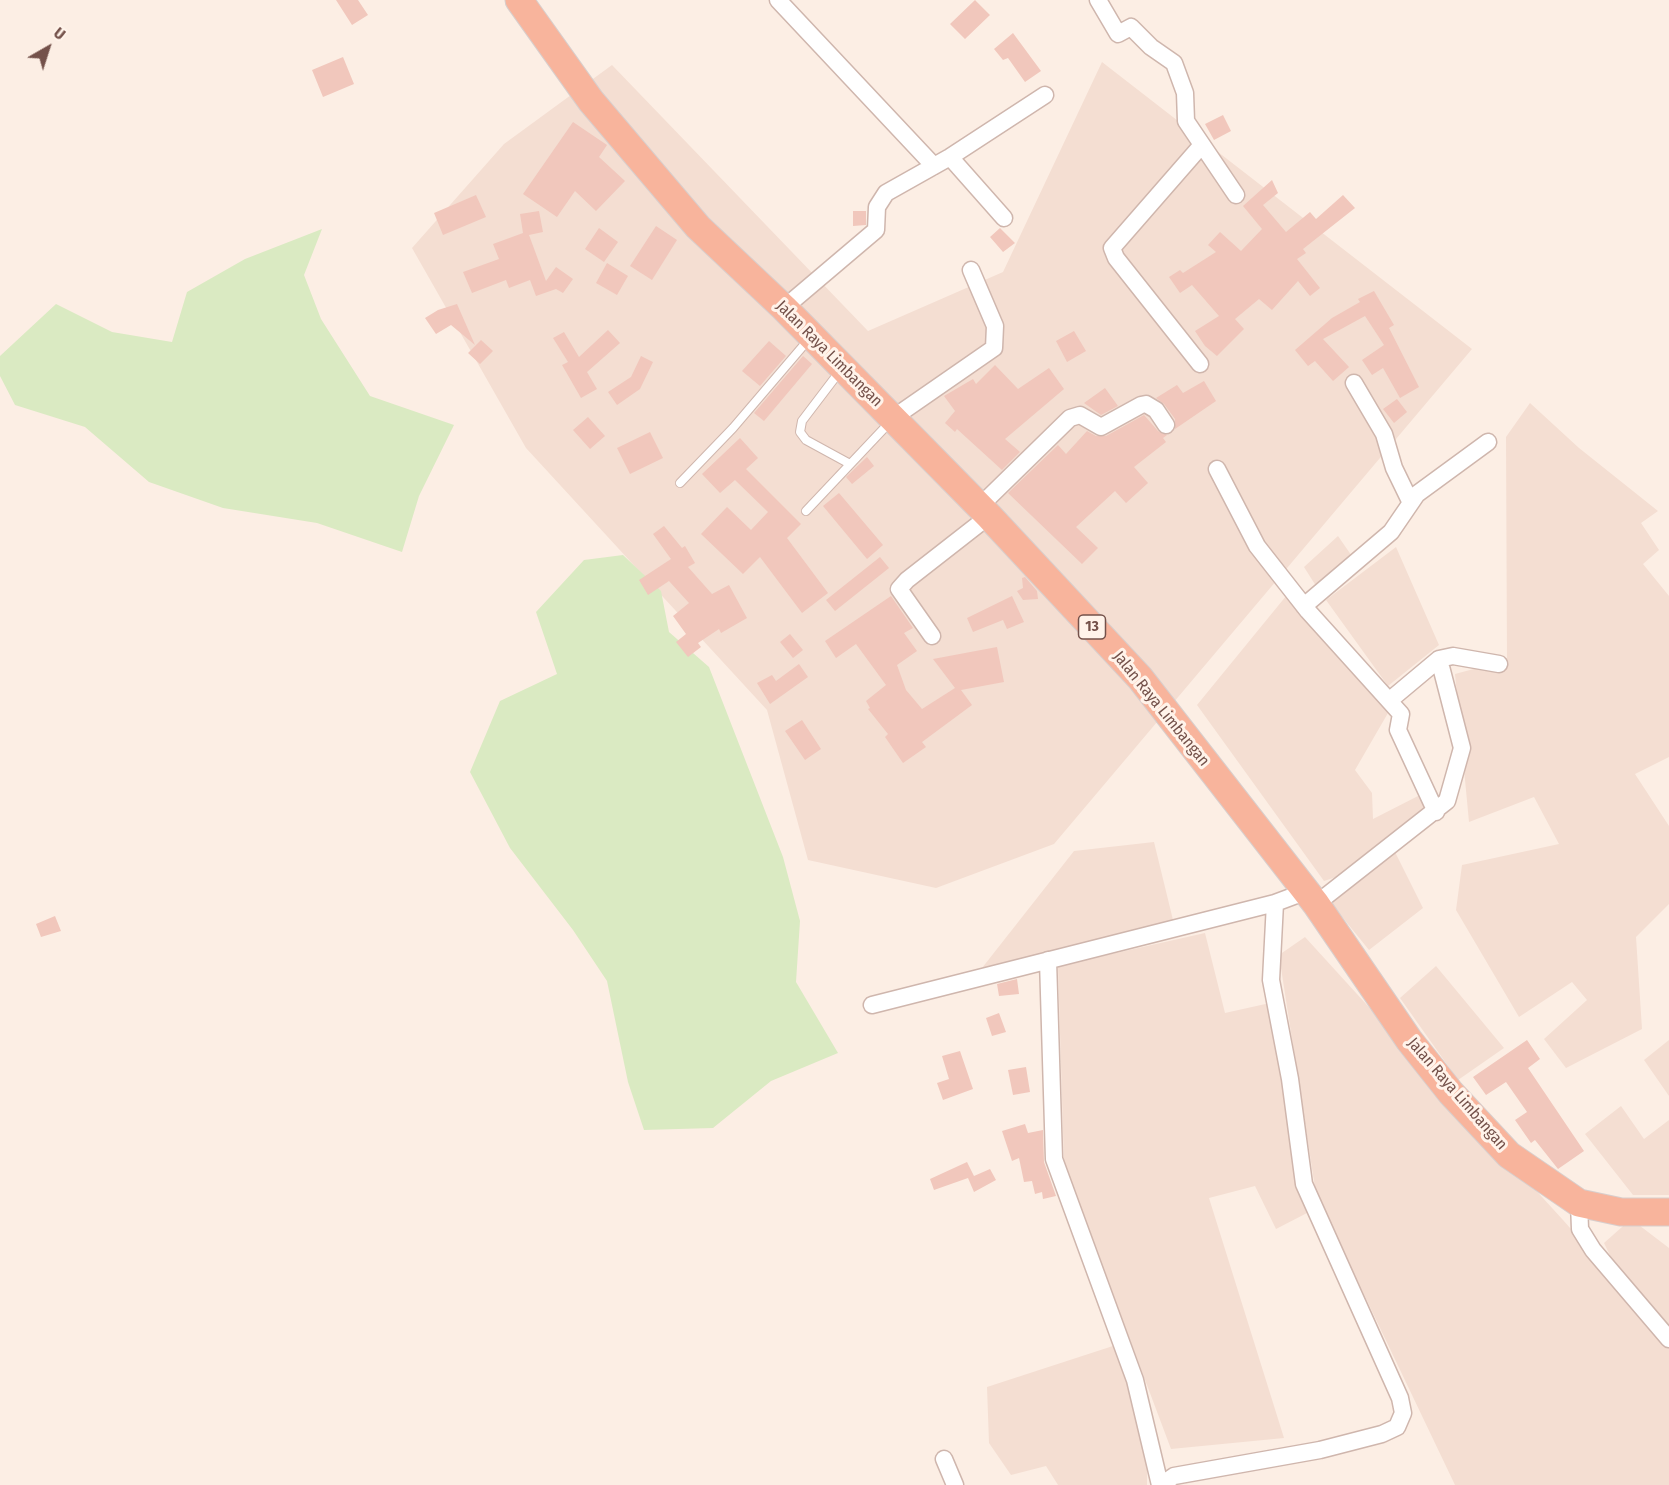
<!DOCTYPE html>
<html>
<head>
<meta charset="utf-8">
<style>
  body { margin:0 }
  #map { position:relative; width:1669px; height:1485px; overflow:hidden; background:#fceee4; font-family:"Fira Sans Condensed",sans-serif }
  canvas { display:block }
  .north { position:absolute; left:18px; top:18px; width:60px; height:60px; -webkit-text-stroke:4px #fff3ea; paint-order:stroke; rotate:39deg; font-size:16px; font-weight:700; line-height:24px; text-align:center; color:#74514a }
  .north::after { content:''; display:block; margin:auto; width:21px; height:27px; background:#74514a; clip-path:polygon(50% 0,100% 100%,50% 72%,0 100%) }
</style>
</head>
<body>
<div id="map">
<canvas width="1669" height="1485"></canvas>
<div class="north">U</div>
</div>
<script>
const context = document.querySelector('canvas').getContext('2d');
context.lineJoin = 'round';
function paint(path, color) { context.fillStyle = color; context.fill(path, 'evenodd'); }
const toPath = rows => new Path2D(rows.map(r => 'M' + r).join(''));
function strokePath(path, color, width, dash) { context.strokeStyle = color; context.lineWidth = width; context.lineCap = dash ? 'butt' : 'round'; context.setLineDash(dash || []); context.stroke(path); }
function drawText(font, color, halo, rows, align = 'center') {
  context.font = font + ' "Fira Sans Condensed",sans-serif'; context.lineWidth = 6; context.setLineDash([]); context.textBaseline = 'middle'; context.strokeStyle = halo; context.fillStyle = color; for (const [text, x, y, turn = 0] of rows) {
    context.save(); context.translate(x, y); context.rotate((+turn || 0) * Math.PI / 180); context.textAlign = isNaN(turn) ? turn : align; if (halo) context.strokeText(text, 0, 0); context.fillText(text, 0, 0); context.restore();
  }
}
const residential = toPath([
  [1102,62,1472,349,1054,844,936,888,808,860,767,710,526,448,412,248,504,144,612,65,868,331,1003,272],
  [1530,403,1579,448,1658,511,1641,523,1659,550,1643,564,1669,596,1669,757,1635,774,1669,826,1669,904,1636,937,1642,1029,1566,1068,1544,1039,1587,1000,1572,982,1519,1017,1456,910,1462,865,1559,844,1534,797,1469,822,1455,674,1507,660,1506,437],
  [1338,536,1356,562,1316,586,1304,567],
  [1396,547,1439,645,1388,686,1326,600],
  [1291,590,1388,713,1355,770,1372,793,1373,819,1420,795,1427,811,1342,875,1324,881,1197,705],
  [1154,842,1173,920,982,968,1074,851],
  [1395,852,1423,908,1369,950,1326,897],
  [1205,933,1225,1013,1270,1003,1307,1213,1276,1229,1255,1186,1209,1198,1284,1438,1171,1449,1064,1164,1058,966],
  [1305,937,1563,1220,1669,1340,1669,1485,1455,1485,1316,1194,1279,955],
  [1436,966,1504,1048,1458,1080,1400,998],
  [1669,1040,1669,1096,1644,1060],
  [1621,1106,1644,1139,1669,1120,1669,1195,1633,1195,1585,1134],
  [1631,1219,1669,1248,1669,1329,1618,1272,1604,1243],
  [1116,1345,1147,1455,1147,1485,1058,1485,1046,1466,1011,1475,989,1443,987,1387]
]);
const green = toPath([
  [322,229,304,275,321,319,370,396,454,425,419,496,402,552,317,523,223,508,149,482,85,427,15,405,0,376,0,356,56,304,112,332,172,342,187,292,245,259],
  [623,555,661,591,669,632,709,667,783,857,800,921,796,982,838,1053,771,1081,713,1128,644,1130,628,1082,607,981,573,930,510,848,470,772,500,701,557,674,536,612,584,560]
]);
const building = toPath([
  [336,0,358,0,368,15,352,25],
  [975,0,990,15,965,39,950,24],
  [1013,33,1041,71,1025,82,1008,58,1003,60,994,49],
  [343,57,354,84,323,97,312,70],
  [1223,115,1231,131,1214,140,1205,124],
  [573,122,607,145,599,157,625,181,596,211,575,191,557,217,523,194],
  [1272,180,1278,193,1263,205,1286,232,1310,212,1316,219,1343,195,1355,208,1303,249,1306,253,1297,259,1320,288,1310,296,1298,281,1272,310,1259,299,1235,319,1244,329,1217,356,1205,346,1195,331,1219,316,1192,285,1180,293,1169,277,1180,270,1183,273,1216,252,1208,245,1220,232,1241,251,1262,229,1243,206],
  [476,195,486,217,443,235,434,213],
  [539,211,543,232,529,235,546,281,556,267,573,279,563,293,556,289,536,296,530,280,509,288,506,280,472,293,463,272,499,259,493,244,523,233,520,214],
  [853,211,866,211,866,225,853,226],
  [656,226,677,240,652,280,630,266],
  [599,228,618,242,604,262,585,249],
  [1000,228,1015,243,1003,252,990,237],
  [607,263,628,276,617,295,596,283],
  [1374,291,1394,325,1389,328,1419,387,1400,398,1383,368,1372,375,1362,360,1384,345,1365,316,1323,339,1349,367,1333,381,1315,361,1308,366,1295,350,1332,318,1360,302,1358,299],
  [457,304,475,345,451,325,436,334,425,318,438,310],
  [608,330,620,343,587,372,597,389,581,398,562,365,568,362,553,338,564,332,579,357],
  [1074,331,1086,351,1067,362,1056,341],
  [481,340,493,351,480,364,468,353],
  [769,341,786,356,760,386,742,371],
  [641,356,653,362,640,389,617,405,608,392,631,377],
  [803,356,812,364,764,421,754,413],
  [995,365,1018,389,1049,368,1064,389,1005,439,1020,452,1002,470,957,429,955,432,945,423,955,411,944,396,973,379,976,384],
  [1204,381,1216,401,1175,429,1175,419,1164,404,1156,398,1177,385,1183,393],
  [1105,388,1118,406,1101,415,1084,403],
  [1397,399,1407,412,1394,423,1383,409],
  [1144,415,1158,431,1167,435,1163,438,1166,442,1134,467,1148,483,1126,503,1115,491,1076,527,1098,548,1082,564,1008,493,1058,445,1066,454,1087,431,1096,436,1106,436],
  [588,417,605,436,590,449,573,430],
  [650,432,663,458,630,474,617,448],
  [740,438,758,458,746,469,801,524,787,538,828,593,802,613,760,557,743,574,701,534,727,507,751,530,768,512,735,480,720,493,702,474],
  [867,457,874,466,852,484,846,477],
  [839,493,883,545,867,559,823,506],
  [664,526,682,548,685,546,695,563,688,567,712,594,729,585,747,618,721,633,719,629,698,643,701,647,688,657,676,642,686,634,673,616,689,603,669,581,648,595,639,580,671,559,653,534],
  [880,557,889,568,835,611,826,600],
  [1025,577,1037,591,1038,599,1023,600,1017,591,1023,588,1022,578],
  [891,596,913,628,904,633,917,651,897,665,906,690,922,709,955,688,933,659,997,647,1004,682,961,690,972,705,922,742,926,747,903,763,885,737,888,734,868,709,870,708,866,701,886,685,856,644,836,658,825,641],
  [1012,596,1024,622,1007,629,1003,620,973,632,967,618],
  [790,634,803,650,793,658,780,642],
  [799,664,808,677,770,704,757,683,772,675,776,681],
  [802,720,821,749,805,760,785,731],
  [55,916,61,931,41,937,36,924],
  [1017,979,1019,994,999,996,997,984],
  [999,1013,1006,1032,992,1036,986,1018],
  [1527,1040,1540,1059,1528,1068,1584,1151,1558,1169,1535,1140,1531,1143,1515,1120,1527,1112,1506,1082,1486,1095,1473,1077],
  [960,1051,973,1089,943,1100,937,1083,949,1079,942,1056],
  [1026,1067,1030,1092,1013,1095,1008,1070],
  [1025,1124,1028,1133,1043,1130,1044,1162,1056,1196,1043,1199,1042,1192,1035,1194,1032,1181,1024,1182,1019,1158,1012,1161,1002,1131],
  [967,1162,974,1176,990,1169,996,1180,974,1192,968,1178,934,1190,930,1179]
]);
const service = toPath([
  [840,371,802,421,800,432,806,440,850,464],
  [680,483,733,428,809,339],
  [806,511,891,421]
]);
const minor = toPath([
  [778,0,934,166],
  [1098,0,1118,34,1131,27,1151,47,1174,63,1185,93,1186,121,1236,195],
  [950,157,1004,218],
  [784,308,876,230,877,207,886,193,950,157,1045,95],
  [1200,364,1116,258,1112,248,1201,146],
  [1354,383,1384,434,1394,468,1410,501],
  [893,418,994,348,995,326,971,270],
  [1217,469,1257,546,1308,611,1401,714,1398,730,1436,812],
  [980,506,1070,418,1080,415,1101,427,1141,405,1146,404,1156,410,1166,425],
  [1304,606,1391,532,1417,494,1488,442],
  [932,636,899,589,907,580,989,516],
  [1390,700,1439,659,1453,656,1499,664],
  [1316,904,1447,801,1462,748,1439,659],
  [1048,960,1054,1159,1135,1380,1160,1485],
  [872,1005,1275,903,1307,891],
  [1579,1203,1580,1229,1593,1250,1669,1339],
  [944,1459,955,1485],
  [1161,1485,1174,1476,1320,1450,1382,1434,1397,1427,1403,1413,1400,1398,1304,1184,1290,1079,1271,980,1275,903]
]);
const trunk = toPath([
  [519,0,591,101,698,227,784,308,989,516,1140,678,1316,904,1409,1040,1451,1093,1509,1155,1579,1203,1621,1212,1669,1212]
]);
const shields = [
  [1092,627,27]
];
const shieldNames = [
  ["13",1092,627]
];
const streetNames = [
  ["Jalan Raya Limbangan",829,354,45],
  ["Jalan Raya Limbangan",1161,709,51],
  ["Jalan Raya Limbangan",1457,1094,49]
];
paint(residential, '#f4ded2');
paint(green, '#daeac2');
paint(building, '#f1c7bc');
strokePath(service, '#cfb6ad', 10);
strokePath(minor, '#cfb6ad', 19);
strokePath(trunk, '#d8cecc', 29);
strokePath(service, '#fff', 8);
strokePath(minor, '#fff', 16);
strokePath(trunk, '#f8b49c', 27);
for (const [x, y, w] of shields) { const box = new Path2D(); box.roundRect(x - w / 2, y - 12, w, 24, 4.5); context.fillStyle = '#fff3ea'; context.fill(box); strokePath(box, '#74514a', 1.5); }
drawText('bold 15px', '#74514a', null, shieldNames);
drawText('16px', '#74514a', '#fff3ea', streetNames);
</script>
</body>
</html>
